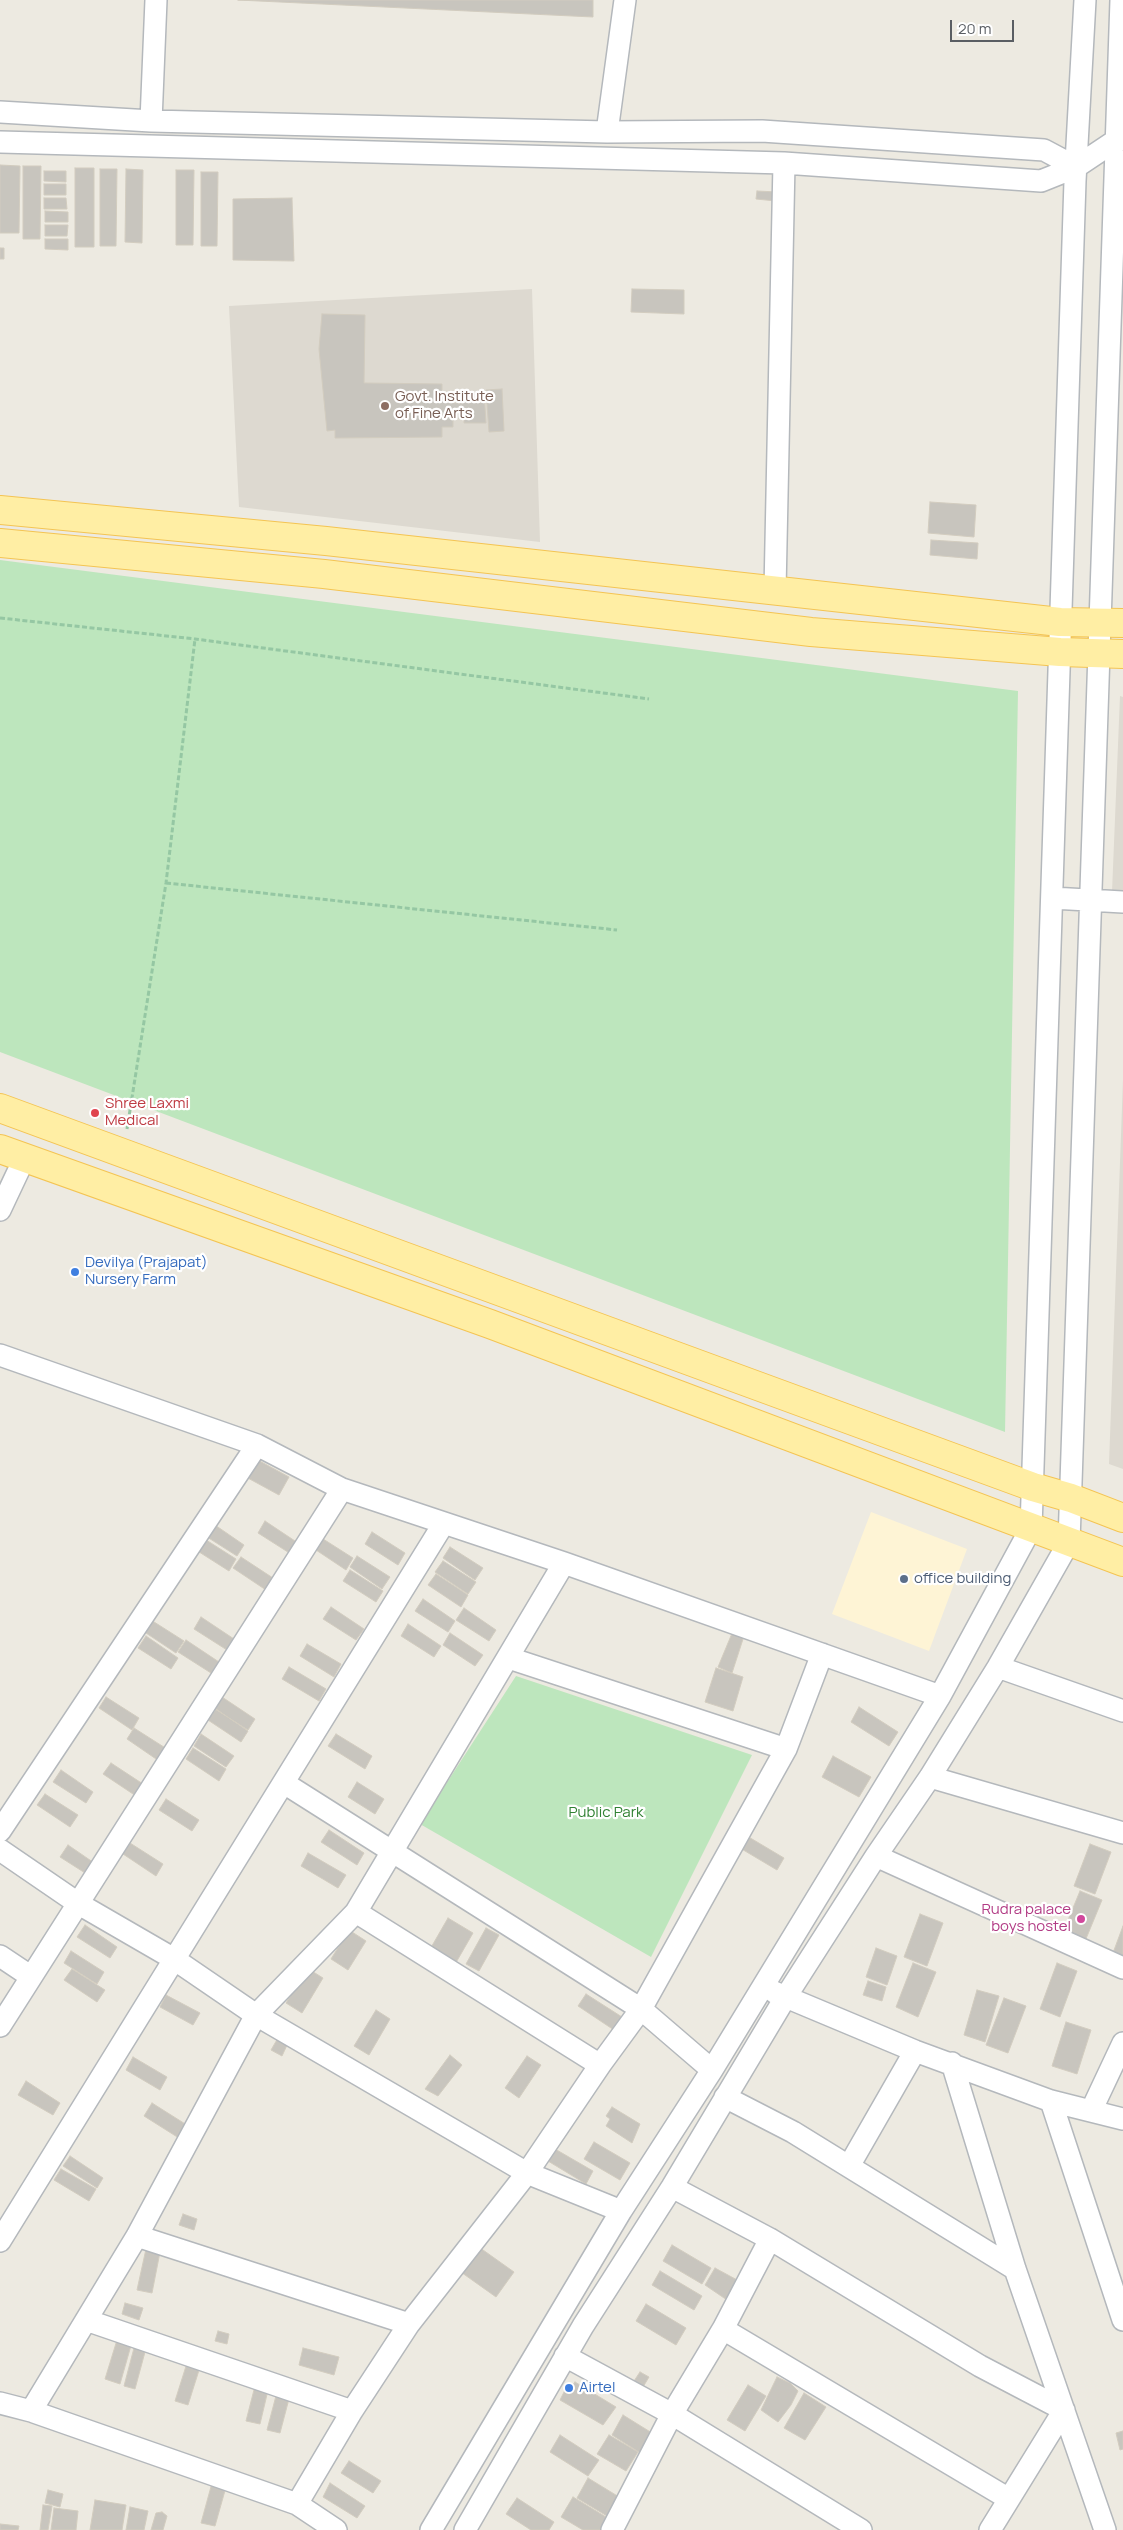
<!DOCTYPE html>
<html>
<head>
<meta charset="utf-8">
<style>
  body { margin:0 }
  #map { position:relative; width:1123px; height:2530px; overflow:hidden; background:#edeae1; font-family:Manrope,sans-serif }
  canvas { display:block }
  .scale { position:absolute; left:950px; top:20px; width:64px; height:22px; box-sizing:border-box; border:2px solid #5a5e63; border-top:0; padding-left:6px; font-size:15px; line-height:18px; white-space:nowrap; color:#5a5e63; -webkit-text-stroke:4px #fff; paint-order:stroke }
</style>
</head>
<body>
<div id="map">
<canvas width="1123" height="2530"></canvas>
<div class="scale">20 m</div>
</div>
<script>
const context = document.querySelector('canvas').getContext('2d');
context.lineJoin = 'round';
function paint(path, color) { context.fillStyle = color; context.fill(path, 'evenodd'); }
const toPath = rows => new Path2D(rows.map(r => 'M' + r).join(''));
function strokePath(path, color, width, dash) { context.strokeStyle = color; context.lineWidth = width; context.lineCap = dash ? 'butt' : 'round'; context.setLineDash(dash || []); context.stroke(path); }
function drawText(font, color, halo, rows, align = 'center') {
  context.font = font + ' Manrope,sans-serif'; context.lineWidth = 4.5; context.setLineDash([]); context.textBaseline = 'middle'; context.strokeStyle = halo; context.fillStyle = color; for (const [text, x, y, turn = 0] of rows) {
    context.save(); context.translate(x, y); context.rotate((+turn || 0) * Math.PI / 180); context.textAlign = isNaN(turn) ? turn : align; if (halo) context.strokeText(text, 0, 0); context.fillText(text, 0, 0); context.restore();
  }
}
const commercial = toPath([
  [871,1512,967,1549,929,1651,832,1614]
]);
const education = toPath([
  [532,289,540,542,239,507,229,306],
  [1120,696,1123,697,1123,892,1112,892],
  [1123,1080,1123,1469,1109,1464]
]);
const green = toPath([
  [0,560,1018,691,1005,1432,0,1052],
  [516,1676,752,1755,651,1957,420,1824]
]);
const building = toPath([
  [238,0,593,0,593,17,238,0],
  [0,165,20,166,19,233,0,233,0,165],
  [23,166,41,166,40,239,23,239,23,166],
  [75,168,94,168,94,247,75,247,75,168],
  [100,169,117,169,116,246,100,246,100,169],
  [126,169,143,170,142,243,125,242,126,169],
  [176,170,194,170,193,245,176,245,176,170],
  [44,171,66,171,66,182,44,181,44,171],
  [201,172,218,172,217,246,201,246,201,172],
  [44,184,66,184,66,195,44,195,44,184],
  [757,191,777,192,776,201,756,199,757,191],
  [44,198,66,198,67,209,44,209,44,198],
  [292,198,294,261,233,260,233,199,292,198],
  [45,211,68,212,68,222,45,222,45,211],
  [45,225,68,225,67,236,45,236,45,225],
  [45,239,68,239,68,250,45,249,45,239],
  [0,248,4,248,4,259,0,259,0,248],
  [632,289,684,290,684,314,631,312,632,289],
  [322,314,365,315,364,383,442,384,442,395,453,395,453,403,464,403,464,394,484,392,486,423,464,423,464,418,453,418,453,427,442,427,442,437,335,438,335,430,327,431,319,349,322,314],
  [502,389,504,431,489,432,486,390,502,389],
  [930,502,976,505,974,537,928,533,930,502],
  [931,540,978,543,977,559,930,555,931,540],
  [256,1459,289,1477,279,1495,246,1477,256,1459],
  [265,1521,298,1543,291,1554,258,1533,265,1521],
  [212,1523,244,1545,237,1556,204,1535,212,1523],
  [372,1532,405,1553,398,1565,365,1544,372,1532],
  [320,1537,353,1558,346,1570,313,1548,320,1537],
  [203,1538,236,1559,229,1571,196,1550,203,1538],
  [450,1547,483,1568,475,1580,443,1558,450,1547],
  [357,1556,390,1577,382,1589,350,1567,357,1556],
  [241,1557,273,1578,266,1590,233,1568,241,1557],
  [443,1561,476,1582,468,1594,435,1572,443,1561],
  [350,1570,383,1591,376,1602,343,1581,350,1570],
  [436,1574,468,1595,461,1607,428,1585,436,1574],
  [423,1599,455,1621,448,1632,415,1611,423,1599],
  [331,1607,364,1629,356,1640,323,1619,331,1607],
  [464,1608,496,1630,489,1641,456,1620,464,1608],
  [201,1617,234,1639,227,1650,194,1629,201,1617],
  [151,1620,184,1641,176,1653,143,1631,151,1620],
  [408,1624,441,1646,434,1657,401,1636,408,1624],
  [733,1631,744,1636,732,1673,718,1667,733,1631],
  [450,1633,483,1655,475,1666,443,1645,450,1633],
  [146,1636,178,1658,171,1669,138,1648,146,1636],
  [186,1640,219,1662,211,1673,178,1652,186,1640],
  [307,1644,341,1664,334,1677,300,1656,307,1644],
  [289,1667,326,1689,319,1701,282,1679,289,1667],
  [716,1668,743,1677,733,1711,705,1702,716,1668],
  [106,1697,139,1718,132,1730,99,1708,106,1697],
  [222,1697,255,1719,248,1730,215,1709,222,1697],
  [859,1707,898,1732,889,1746,851,1722,859,1707],
  [216,1709,248,1731,241,1742,208,1720,216,1709],
  [134,1728,167,1749,159,1761,127,1739,134,1728],
  [201,1734,234,1756,226,1767,194,1746,201,1734],
  [336,1734,372,1756,365,1769,328,1746,336,1734],
  [193,1748,226,1769,219,1781,186,1759,193,1748],
  [833,1756,871,1777,859,1797,822,1777,833,1756],
  [111,1763,143,1784,136,1796,103,1774,111,1763],
  [61,1770,93,1792,86,1803,53,1782,61,1770],
  [357,1782,384,1799,375,1814,348,1797,357,1782],
  [45,1794,78,1815,70,1827,37,1805,45,1794],
  [166,1799,199,1820,192,1831,159,1810,166,1799],
  [329,1830,364,1853,357,1865,321,1842,329,1830],
  [747,1836,784,1858,777,1870,740,1848,747,1836],
  [130,1843,163,1864,156,1876,123,1854,130,1843],
  [1090,1844,1111,1852,1095,1894,1074,1886,1090,1844],
  [68,1845,100,1867,93,1878,60,1857,68,1845],
  [308,1853,346,1875,338,1888,301,1866,308,1853],
  [1080,1891,1102,1900,1083,1946,1061,1937,1080,1891],
  [920,1914,943,1923,927,1966,904,1957,920,1914],
  [448,1918,473,1933,454,1966,429,1951,448,1918],
  [85,1925,117,1947,110,1958,77,1937,85,1925],
  [1123,1926,1123,1958,1113,1953,1123,1926],
  [486,1928,499,1935,479,1971,466,1964,486,1928],
  [349,1930,366,1941,348,1970,331,1959,349,1930],
  [876,1948,897,1956,887,1985,866,1977,876,1948],
  [71,1951,104,1972,97,1984,64,1963,71,1951],
  [913,1963,936,1972,918,2017,896,2007,913,1963],
  [1057,1963,1077,1971,1060,2017,1040,2009,1057,1963],
  [307,1968,323,1978,302,2013,286,2003,307,1968],
  [72,1969,105,1990,97,2002,64,1980,72,1969],
  [868,1981,886,1987,882,2001,863,1995,868,1981],
  [977,1990,999,1996,985,2042,964,2035,977,1990],
  [586,1994,622,2017,614,2030,578,2006,586,1994],
  [166,1995,200,2013,193,2025,160,2007,166,1995],
  [1004,1998,1026,2006,1008,2053,986,2045,1004,1998],
  [376,2010,390,2019,369,2055,354,2046,376,2010],
  [1066,2022,1091,2030,1077,2074,1052,2066,1066,2022],
  [278,2038,288,2043,282,2056,271,2050,278,2038],
  [450,2055,462,2065,438,2096,425,2089,450,2055],
  [527,2056,541,2065,519,2098,505,2088,527,2056],
  [133,2057,167,2077,160,2090,126,2070,133,2057],
  [26,2081,60,2103,53,2115,18,2095,26,2081],
  [152,2103,190,2127,182,2140,144,2116,152,2103],
  [612,2107,640,2124,632,2143,606,2126,610,2119,606,2116,612,2107],
  [594,2142,630,2163,620,2180,584,2159,594,2142],
  [555,2149,593,2171,586,2184,548,2161,555,2149],
  [70,2156,103,2178,97,2188,63,2166,70,2156],
  [61,2169,96,2189,89,2201,54,2180,61,2169],
  [183,2214,197,2219,194,2230,179,2225,183,2214],
  [476,2245,514,2272,496,2297,458,2270,476,2245],
  [672,2245,711,2268,702,2284,663,2261,672,2245],
  [146,2249,160,2252,152,2293,137,2290,146,2249],
  [715,2268,739,2281,727,2300,705,2285,715,2268],
  [660,2271,702,2296,694,2310,652,2285,660,2271],
  [125,2303,143,2308,139,2320,122,2314,125,2303],
  [646,2304,686,2328,676,2345,636,2321,646,2304],
  [218,2331,229,2334,227,2344,215,2341,218,2331],
  [117,2340,132,2342,120,2384,105,2379,117,2340],
  [134,2348,145,2352,135,2389,124,2386,134,2348],
  [303,2348,339,2357,334,2375,299,2365,303,2348],
  [187,2363,200,2367,188,2405,175,2401,187,2363],
  [640,2372,649,2377,643,2387,634,2381,640,2372],
  [777,2377,790,2383,798,2391,791,2405,778,2422,761,2410,777,2377],
  [256,2382,269,2386,260,2424,246,2421,256,2382],
  [575,2382,616,2407,603,2425,560,2400,566,2388,569,2390,575,2382],
  [748,2385,766,2396,745,2431,727,2420,748,2385],
  [277,2392,290,2395,280,2433,267,2430,277,2392],
  [804,2393,826,2407,805,2440,784,2428,804,2393],
  [623,2415,652,2433,642,2454,612,2435,623,2415],
  [1123,2431,1123,2449,1120,2450,1116,2433,1123,2431],
  [560,2435,599,2460,588,2476,550,2452,560,2435],
  [609,2435,638,2452,626,2471,597,2454,609,2435],
  [349,2461,381,2481,373,2493,341,2473,349,2461],
  [588,2478,624,2500,612,2519,577,2498,588,2478],
  [212,2483,226,2487,215,2526,201,2523,212,2483],
  [330,2483,365,2506,357,2518,323,2497,330,2483],
  [48,2490,63,2494,60,2507,45,2503,48,2490],
  [573,2497,611,2520,605,2530,583,2530,561,2517,573,2497],
  [517,2498,554,2522,549,2530,531,2530,506,2514,517,2498],
  [95,2500,126,2505,122,2530,90,2530,95,2500],
  [43,2505,52,2506,48,2530,40,2530,43,2505],
  [130,2507,148,2511,144,2530,126,2530,130,2507],
  [54,2508,78,2511,76,2530,51,2530,54,2508],
  [162,2512,167,2516,163,2530,151,2530,156,2513,162,2512],
  [0,2524,19,2526,18,2530,0,2530,0,2524]
]);
const path = toPath([
  [0,618,195,639,649,699],
  [166,883,617,930],
  [127,1129,166,883,195,639]
]);
const minor = toPath([
  [0,112,151,121,607,132,762,131,1044,150,1076,167],
  [151,121,156,0],
  [607,132,625,0],
  [0,142,784,163,1041,181,1076,167,1115,141,1123,140],
  [775,590,784,163],
  [1052,898,1123,902],
  [0,1210,25,1157],
  [0,1355,257,1445,342,1489,564,1563,940,1696],
  [509,1658,786,1749],
  [998,1667,1123,1711],
  [930,1777,1123,1833],
  [284,1783,641,2009,712,2070],
  [0,1831,257,1445],
  [0,1850,79,1904,174,1959,256,2015,527,2173,621,2211],
  [876,1856,1123,1968],
  [356,1912,600,2065],
  [0,1956,30,1976],
  [774,1992,915,2051,1051,2101,1123,2119],
  [0,2026,342,1489],
  [952,2063,1015,2269,1105,2530],
  [725,2097,793,2132,1015,2269],
  [1051,2101,1123,2320],
  [1091,2111,1123,2043],
  [849,2166,915,2051],
  [672,2187,770,2239,980,2366,1064,2410,990,2530],
  [137,2236,409,2324],
  [0,2241,444,1523],
  [86,2320,352,2411],
  [723,2329,1009,2499],
  [565,2356,672,2414,861,2530],
  [0,2403,31,2411,297,2504],
  [31,2411,137,2236,256,2015,356,1912,564,1563],
  [336,2530,297,2504,352,2411,409,2324,527,2173,600,2065,641,2009,786,1749,822,1654],
  [431,2530,621,2211,712,2070,940,1696,1031,1528,1075,181,1085,0],
  [465,2530,583,2326,672,2187,785,1998,876,1856,930,1777,998,1667,1069,1542,1121,0],
  [612,2530,672,2414,723,2329,770,2239]
]);
const major = toPath([
  [0,510,326,541,1060,622,1123,623],
  [0,543,324,574,811,632,1060,652,1123,654],
  [0,1108,1033,1487,1071,1498,1123,1518],
  [0,1149,490,1324,1123,1562]
]);
const markers = [
  [385,406,5,"#8d6e63"],
  [95,1113,5,"#e0444e"],
  [75,1272,5,"#3f7fe0"],
  [904,1579,5,"#5c6f8a"],
  [1081,1919,5,"#d1479c"],
  [569,2388,5,"#3f7fe0"]
];
const educationNames = [
  ["Govt. Institute",395,397],
  ["of Fine Arts",395,414]
];
const healthNames = [
  ["Shree Laxmi",105,1104],
  ["Medical",105,1121]
];
const shopNames = [
  ["Devilya (Prajapat)",85,1263],
  ["Nursery Farm",85,1280],
  ["Airtel",579,2388]
];
const serviceNames = [
  ["office building",914,1579]
];
const parkNames = [
  ["Public Park",606,1813]
];
const hotelNames = [
  ["Rudra palace",1071,1910],
  ["boys hostel",1071,1927]
];
paint(commercial, '#fef4d5');
paint(education, '#ddd9d0');
paint(green, '#bde6bd');
paint(building, '#c8c5be');
strokePath(building, '#d2ccbf', 1);
strokePath(minor, '#b4b8bc', 24);
strokePath(major, '#f4c453', 30);
strokePath(path, '#95c7a3', 3, [5, 2.5]);
strokePath(minor, '#fff', 21);
strokePath(major, '#ffeea4', 28);
for (const [x, y, r, color] of markers) { const dot = new Path2D(); dot.arc(x, y, r, 0, 2 * Math.PI); context.fillStyle = color; context.fill(dot); strokePath(dot, '#fff', 2); }
drawText('15px', '#785e54', '#fff', educationNames, 'left');
drawText('15px', '#be3a42', '#fff', healthNames, 'left');
drawText('15px', '#366cbe', '#fff', shopNames, 'left');
drawText('15px', '#4e5e75', '#fff', serviceNames, 'left');
drawText('15px', '#318234', '#fff', parkNames);
drawText('15px', '#b23c85', '#fff', hotelNames, 'right');
</script>
</body>
</html>
